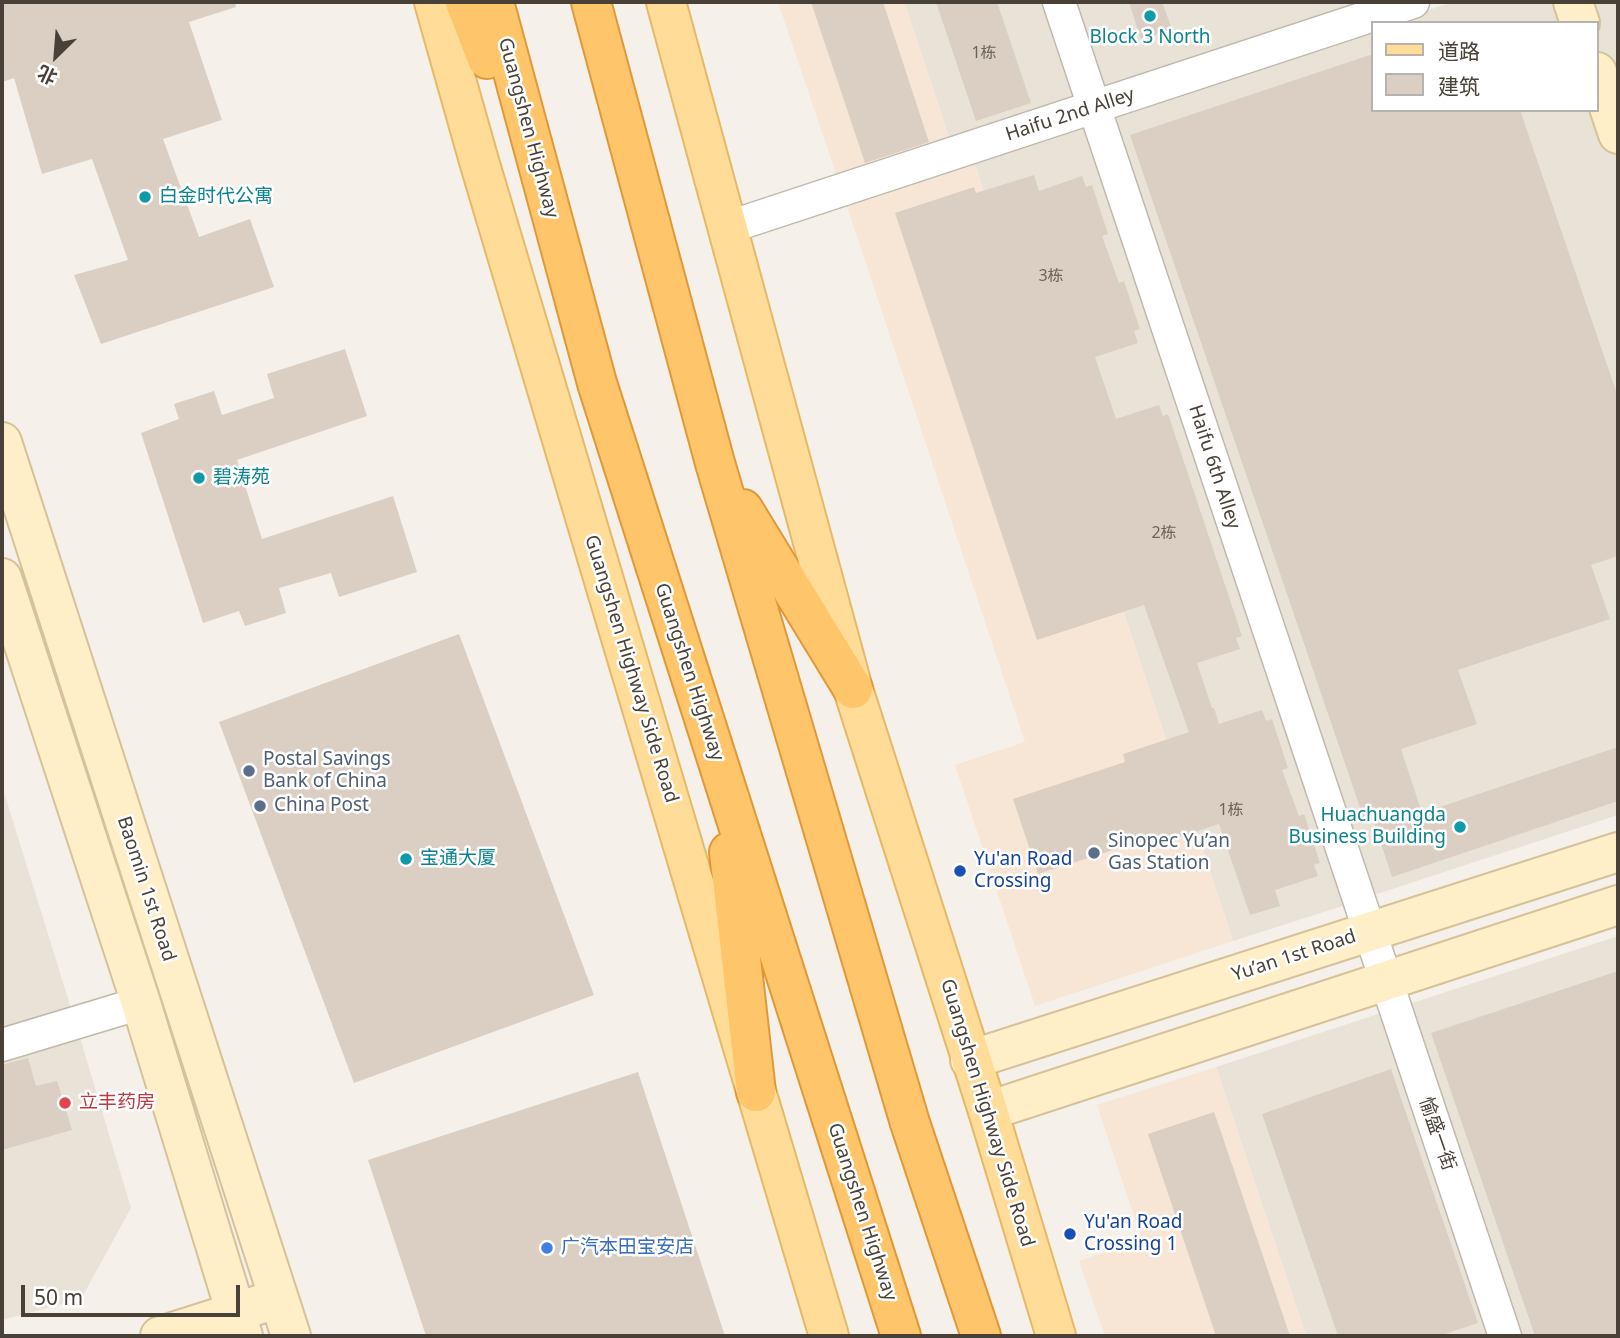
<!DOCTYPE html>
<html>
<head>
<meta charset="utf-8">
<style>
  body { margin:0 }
  #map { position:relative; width:1620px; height:1338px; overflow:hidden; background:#f5f1ea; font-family:"Noto Sans","Noto Sans SC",sans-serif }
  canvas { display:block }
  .frame { position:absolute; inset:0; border:4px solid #494137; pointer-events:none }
  .legend { position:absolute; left:1371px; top:21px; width:228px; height:91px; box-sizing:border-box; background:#fff; border:2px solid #b6b3af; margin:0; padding:9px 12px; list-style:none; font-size:21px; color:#494137 }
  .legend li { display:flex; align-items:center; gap:14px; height:35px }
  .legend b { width:35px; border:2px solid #b6b3af }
  .north { position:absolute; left:21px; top:21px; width:70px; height:70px; -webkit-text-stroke:5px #fff; paint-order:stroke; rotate:205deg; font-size:19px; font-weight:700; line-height:28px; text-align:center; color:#494137 }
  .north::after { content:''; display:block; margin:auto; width:24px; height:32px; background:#494137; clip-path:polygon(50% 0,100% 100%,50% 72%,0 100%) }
  .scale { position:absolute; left:21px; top:1285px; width:219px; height:32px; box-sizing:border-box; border:4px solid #494137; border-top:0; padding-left:9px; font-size:21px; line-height:24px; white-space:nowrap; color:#494137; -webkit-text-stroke:5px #fff; paint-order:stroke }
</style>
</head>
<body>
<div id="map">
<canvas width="1620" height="1338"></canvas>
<div class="frame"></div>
<ul class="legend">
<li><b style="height:9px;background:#ffdc98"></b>道路</li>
<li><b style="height:19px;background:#dacfc2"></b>建筑</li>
</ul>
<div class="north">北</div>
<div class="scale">50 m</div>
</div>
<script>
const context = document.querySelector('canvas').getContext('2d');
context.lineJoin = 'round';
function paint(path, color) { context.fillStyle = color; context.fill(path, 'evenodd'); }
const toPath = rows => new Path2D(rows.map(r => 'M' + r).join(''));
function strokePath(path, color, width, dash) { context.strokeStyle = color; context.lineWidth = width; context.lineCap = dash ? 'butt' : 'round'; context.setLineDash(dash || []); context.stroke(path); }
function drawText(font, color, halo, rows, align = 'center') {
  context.font = font + ' "Noto Sans","Noto Sans SC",sans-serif'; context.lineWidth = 5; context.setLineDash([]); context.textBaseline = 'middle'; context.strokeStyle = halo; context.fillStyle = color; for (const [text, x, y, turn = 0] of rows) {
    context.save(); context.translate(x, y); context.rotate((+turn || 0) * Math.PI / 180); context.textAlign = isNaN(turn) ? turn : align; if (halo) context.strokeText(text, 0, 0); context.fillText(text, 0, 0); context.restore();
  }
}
const residential = toPath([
  [904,2,1363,2,949,137],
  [1453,2,1618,2,1618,815,1368,897,1107,115,1373,28,1373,110,1597,110,1597,23,1389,23],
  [1088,121,1349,904,1233,941,973,159],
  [2,786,76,1024,131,1208,81,1299,2,1320],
  [1618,936,1618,1336,1520,1336,1409,1004],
  [1384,1012,1492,1336,1306,1336,1216,1067]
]);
const commercial = toPath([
  [778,2,904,2,949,137,836,174],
  [973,159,1233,941,1035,1006,955,765,1025,742,845,201],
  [1216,1067,1306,1336,1105,1336,1079,1261,1142,1240,1097,1105]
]);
const building = toPath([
  [2,2,235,2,236,7,189,22,222,120,163,139,199,237,250,219,274,287,101,344,74,275,128,260,92,159,42,174,14,78,2,82],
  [811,2,883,2,929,142,865,163],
  [936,2,997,2,1031,103,976,121],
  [1129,2,1162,2,1172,29,1141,40],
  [1373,54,1373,110,1520,110,1618,397,1618,556,1591,565,1610,619,1458,670,1477,724,1401,749,1422,813,1618,747,1618,801,1392,877,1373,819,1365,822,1130,135],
  [1034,175,1039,191,1082,176,1086,187,1092,185,1108,234,1102,236,1119,283,1124,281,1140,329,1134,331,1138,343,1095,357,1116,419,1159,405,1163,416,1168,414,1242,636,1236,638,1240,649,1197,663,1212,708,1214,708,1219,724,1262,710,1266,721,1272,719,1288,768,1282,770,1299,816,1304,814,1320,863,1314,865,1318,876,1275,890,1280,906,1250,915,1219,824,1153,846,1151,838,1038,874,1013,799,1125,762,1123,754,1189,732,1144,605,1037,640,895,213,974,187,976,193],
  [345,349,367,416,237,460,262,539,393,496,417,572,339,597,331,573,279,588,286,613,245,626,239,611,203,623,141,433,179,419,174,404,214,391,222,415,274,398,267,374],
  [459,634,594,995,354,1083,219,722],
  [1618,971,1618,1336,1535,1336,1431,1033],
  [28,1058,36,1086,57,1081,72,1130,2,1150,2,1065],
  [1391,1069,1478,1323,1439,1336,1338,1336,1262,1114],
  [638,1072,725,1336,426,1336,368,1160],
  [1214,1112,1223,1138,1290,1336,1216,1336,1148,1134]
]);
const street = toPath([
  [1059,2,1505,1336],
  [726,228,1413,2],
  [2,1045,141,1003]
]);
const secondary = toPath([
  [1573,2,1580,23],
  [1597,72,1618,134],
  [2,442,291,1336],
  [2,578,141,1003,243,1336],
  [970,1060,1618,852],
  [988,1111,1618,905],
  [160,1336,261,1304]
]);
const primary = toPath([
  [434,2,479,161,829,1336],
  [666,2,853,689,988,1111,1056,1336]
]);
const highway = toPath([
  [465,2,487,59],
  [494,2,597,383,901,1336],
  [591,2,715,463,910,1123,981,1336],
  [743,509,853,689],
  [729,852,756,1092]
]);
const markers = [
  [1150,16,7,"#0f9aa8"],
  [145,197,7,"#0f9aa8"],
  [199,478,7,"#0f9aa8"],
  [249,771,7,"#5c6f8a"],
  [260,806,7,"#5c6f8a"],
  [1460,827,7,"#0f9aa8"],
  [1094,853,7,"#5c6f8a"],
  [406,859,7,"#0f9aa8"],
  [960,871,7,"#1a4fb4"],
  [65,1103,7,"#e0444e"],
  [1070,1234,7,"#1a4fb4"],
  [547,1248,7,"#3f7fe0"]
];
const numberNames = [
  ["1栋",984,53],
  ["3栋",1051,276],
  ["2栋",1164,533],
  ["1栋",1231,810]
];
const cultureNames = [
  ["Block 3 North",1150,38,"center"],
  ["白金时代公寓",159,197],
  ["碧涛苑",213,478],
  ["Huachuangda",1446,816,"right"],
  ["Business Building",1446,838,"right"],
  ["宝通大厦",420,859]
];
const streetNames = [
  ["Haifu 2nd Alley",1070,115,-18],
  ["Guangshen Highway",528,128,75],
  ["Haifu 6th Alley",1214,467,72],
  ["Guangshen Highway Side Road",631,669,73],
  ["Guangshen Highway",689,672,72],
  ["Baomin 1st Road",146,889,72],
  ["Yu’an 1st Road",1294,956,-18],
  ["Guangshen Highway Side Road",987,1113,73],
  ["愉盛一街",1437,1134,71],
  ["Guangshen Highway",862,1212,72]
];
const serviceNames = [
  ["Postal Savings",263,760],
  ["Bank of China",263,782],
  ["China Post",274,806],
  ["Sinopec Yu’an",1108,842],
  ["Gas Station",1108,864]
];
const transitNames = [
  ["Yu'an Road",974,860],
  ["Crossing",974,882],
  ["Yu'an Road",1084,1223],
  ["Crossing 1",1084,1245]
];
const healthNames = [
  ["立丰药房",79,1103]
];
const shopNames = [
  ["广汽本田宝安店",561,1248]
];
paint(residential, '#e9e3d7');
paint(commercial, '#f7e6d5');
paint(building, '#dacfc2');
strokePath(street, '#c1b8ac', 35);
strokePath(secondary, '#d6c299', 42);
strokePath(primary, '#e7b966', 42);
strokePath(highway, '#e19938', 42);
strokePath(street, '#fff', 32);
strokePath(secondary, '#ffefc9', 38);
strokePath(primary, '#ffdc98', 38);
strokePath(highway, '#ffc56a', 38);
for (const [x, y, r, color] of markers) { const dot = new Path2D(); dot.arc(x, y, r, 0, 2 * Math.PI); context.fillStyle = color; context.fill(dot); strokePath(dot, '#fff', 2.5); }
drawText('16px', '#6d645a', null, numberNames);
drawText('19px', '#0d838f', '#fff', cultureNames, 'left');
drawText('19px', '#494137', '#fff', streetNames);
drawText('19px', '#4e5e75', '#fff', serviceNames, 'left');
drawText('19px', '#164399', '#fff', transitNames, 'left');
drawText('19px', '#be3a42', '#fff', healthNames, 'left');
drawText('19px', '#366cbe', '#fff', shopNames, 'left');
</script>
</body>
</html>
